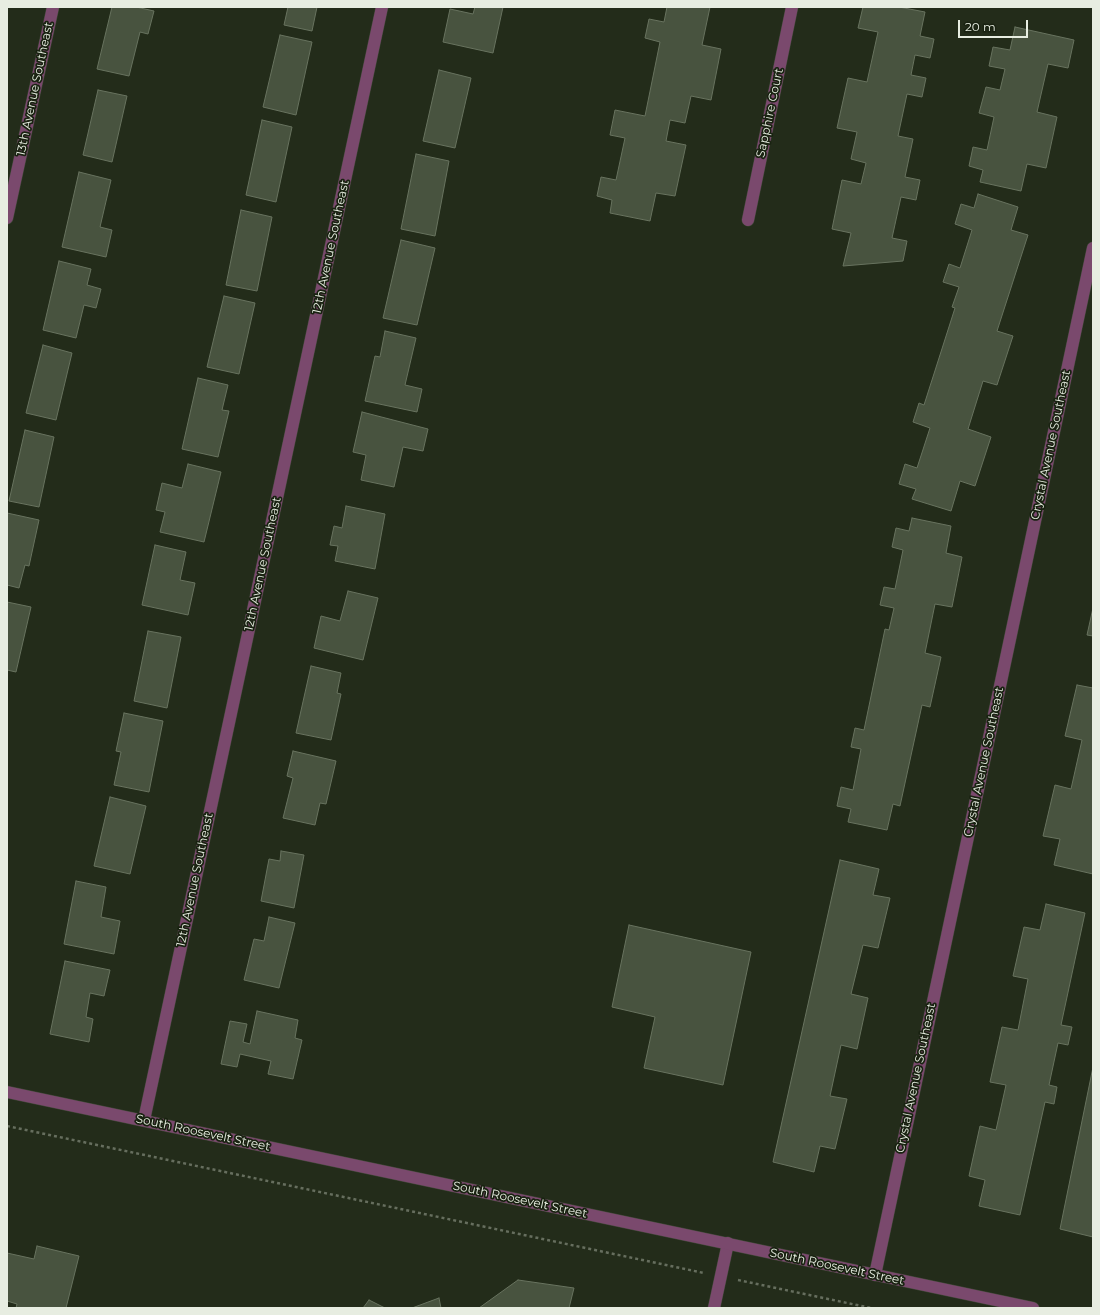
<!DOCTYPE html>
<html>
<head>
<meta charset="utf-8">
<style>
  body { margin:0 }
  #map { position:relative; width:1100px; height:1315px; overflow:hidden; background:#232c1a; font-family:Montserrat,sans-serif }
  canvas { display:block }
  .frame { position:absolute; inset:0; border:8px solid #e7ede1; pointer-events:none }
  .scale { position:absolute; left:958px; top:20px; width:70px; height:18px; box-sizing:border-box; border:2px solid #e7ede1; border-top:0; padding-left:5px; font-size:12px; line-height:14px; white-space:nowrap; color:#e7ede1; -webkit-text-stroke:3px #192211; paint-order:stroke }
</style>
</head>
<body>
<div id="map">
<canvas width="1100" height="1315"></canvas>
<div class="frame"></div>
<div class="scale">20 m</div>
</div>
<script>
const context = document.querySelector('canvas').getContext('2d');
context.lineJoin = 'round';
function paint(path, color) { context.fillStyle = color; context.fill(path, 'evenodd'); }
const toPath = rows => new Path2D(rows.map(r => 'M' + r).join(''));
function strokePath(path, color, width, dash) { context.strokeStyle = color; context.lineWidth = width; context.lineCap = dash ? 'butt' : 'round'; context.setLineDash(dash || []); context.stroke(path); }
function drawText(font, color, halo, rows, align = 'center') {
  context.font = font + ' Montserrat,sans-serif'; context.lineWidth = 3.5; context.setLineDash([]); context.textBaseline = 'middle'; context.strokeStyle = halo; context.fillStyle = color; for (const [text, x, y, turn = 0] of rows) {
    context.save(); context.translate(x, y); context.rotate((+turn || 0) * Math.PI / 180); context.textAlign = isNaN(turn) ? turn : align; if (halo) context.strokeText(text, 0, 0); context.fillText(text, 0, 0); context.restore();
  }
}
const building = toPath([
  [112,7,136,7,154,11,148,34,140,32,129,76,97,69,112,7],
  [288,7,317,7,312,31,284,25,288,7],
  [475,7,503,7,493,53,443,42,450,9,473,14,475,7],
  [667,7,710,7,702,45,721,49,711,100,691,96,685,123,670,120,666,141,686,145,675,196,656,193,650,221,610,213,612,200,597,196,601,177,616,180,625,138,610,135,615,110,645,116,660,42,645,38,649,19,664,22,667,7],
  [863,7,899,7,925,12,920,36,934,39,930,58,915,55,911,75,926,78,922,97,907,94,898,136,913,139,905,177,920,180,916,200,901,197,892,238,907,241,903,261,843,266,851,233,832,229,842,180,861,184,866,163,851,159,857,132,837,128,848,78,867,82,878,32,858,28,863,7],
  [1015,27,1074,40,1068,68,1048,64,1037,112,1057,117,1046,168,1027,164,1021,191,980,182,983,170,969,166,973,147,987,150,994,117,979,113,986,87,1000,90,1005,69,989,66,993,47,1010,50,1015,27],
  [280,35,312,42,296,115,263,107,280,35],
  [439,70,471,78,455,148,423,141,439,70],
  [98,90,127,96,112,162,83,155,98,90],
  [262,120,292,127,276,202,246,195,262,120],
  [416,154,449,161,435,236,401,229,416,154],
  [79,172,111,180,100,227,112,230,106,257,62,247,79,172],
  [978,194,1018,207,1011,230,1028,235,997,331,1013,336,997,385,983,381,968,429,991,437,975,486,960,481,951,511,912,499,916,489,899,484,905,464,917,468,930,428,913,422,919,403,924,405,955,308,952,307,959,287,943,282,949,264,960,268,972,230,955,224,961,204,974,208,978,194],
  [241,210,272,217,257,291,226,285,241,210],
  [401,240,435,248,417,325,383,318,401,240],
  [59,261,91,269,87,285,101,289,96,308,84,305,76,338,43,330,59,261],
  [224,296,255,303,239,374,207,367,224,296],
  [385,331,416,338,405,385,422,389,417,412,365,401,375,356,380,357,385,331],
  [43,345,72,353,56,420,26,413,43,345],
  [198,378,228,385,222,410,229,411,218,457,182,449,198,378],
  [362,412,428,429,423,451,403,447,394,487,361,480,366,455,353,452,362,412],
  [25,430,54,437,39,507,9,501,25,430],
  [188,464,221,472,204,542,160,532,165,512,156,510,162,483,182,488,188,464],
  [346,506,385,514,375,569,335,561,338,546,330,545,334,526,342,528,346,506],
  [7,513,39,520,29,566,25,565,19,588,7,585,7,513],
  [912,518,951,526,946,553,962,557,952,607,935,604,925,653,941,657,930,707,922,705,900,806,893,804,887,830,848,822,851,809,837,806,841,787,853,790,861,749,851,747,855,728,864,730,885,629,889,630,894,608,880,605,884,587,895,589,903,550,892,547,896,528,909,531,912,518],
  [155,545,186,552,180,580,195,583,188,615,142,605,155,545],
  [348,591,378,598,363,660,314,648,321,616,340,621,348,591],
  [7,602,31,607,16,672,7,670,7,602],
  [1093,608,1093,636,1087,635,1093,608],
  [148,631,181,637,167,708,134,701,148,631],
  [311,666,341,673,337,693,341,694,331,740,296,733,311,666],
  [1077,685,1093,688,1093,687,1093,874,1054,865,1060,839,1043,836,1055,785,1071,789,1082,740,1065,736,1077,685],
  [124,713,163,721,149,792,114,785,121,752,116,751,124,713],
  [293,751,336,761,326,804,320,803,315,825,283,818,293,778,287,776,293,751],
  [110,797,146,806,130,874,94,866,110,797],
  [281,851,304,855,294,908,261,901,269,859,280,861,281,851],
  [840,860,879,869,873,895,890,898,878,948,863,945,851,994,868,998,857,1049,841,1045,830,1096,847,1099,835,1149,820,1146,814,1172,773,1162,840,860],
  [76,881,106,887,101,917,120,921,114,954,64,944,76,881],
  [1046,904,1085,913,1061,1025,1072,1027,1068,1045,1058,1043,1049,1085,1057,1087,1054,1104,1045,1102,1020,1215,979,1206,985,1180,969,1176,980,1126,996,1130,1006,1085,990,1082,1002,1027,1018,1030,1028,979,1013,976,1024,927,1040,930,1046,904],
  [269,917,295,923,279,988,244,980,254,939,264,941,269,917],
  [629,925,751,952,723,1085,644,1068,655,1017,612,1007,629,925],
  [65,961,110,970,104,996,90,993,86,1017,93,1019,89,1042,50,1034,65,961],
  [257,1011,298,1020,295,1038,302,1040,293,1079,268,1074,271,1061,240,1054,237,1067,221,1064,230,1021,247,1024,243,1042,250,1044,257,1011],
  [1093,1067,1093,1237,1060,1229,1093,1067],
  [37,1246,79,1256,66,1308,16,1308,17,1304,7,1301,7,1253,34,1259,37,1246],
  [518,1280,574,1288,569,1308,479,1308,518,1280],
  [439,1298,441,1308,412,1308,439,1298],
  [369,1300,385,1308,363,1308,369,1300]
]);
const path = toPath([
  [7,1126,704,1273],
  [738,1280,871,1308]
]);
const minor = toPath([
  [7,218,53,7],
  [748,220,792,7],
  [144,1120,382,7],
  [875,1275,1093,248],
  [714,1308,728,1243]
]);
const tertiary = toPath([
  [7,1092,1033,1308]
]);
const streetNames = [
  ["13th Avenue Southeast",35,89,-78],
  ["Sapphire Court",770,113,-78],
  ["12th Avenue Southeast",331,247,-78],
  ["Crystal Avenue Southeast",1051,445,-78],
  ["12th Avenue Southeast",263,564,-78],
  ["Crystal Avenue Southeast",984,762,-78],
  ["12th Avenue Southeast",195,880,-78],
  ["Crystal Avenue Southeast",916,1078,-78],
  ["South Roosevelt Street",203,1133,12],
  ["South Roosevelt Street",520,1200,12],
  ["South Roosevelt Street",837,1267,12]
];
paint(building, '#48533f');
strokePath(building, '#68735f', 1);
strokePath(minor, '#3e4736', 13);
strokePath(tertiary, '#3e4736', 13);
strokePath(path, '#666e5e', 2.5, [3, 3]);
strokePath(minor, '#7a496d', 12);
strokePath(tertiary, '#7a496d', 12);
drawText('12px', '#e7ede1', '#192211', streetNames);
</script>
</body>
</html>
